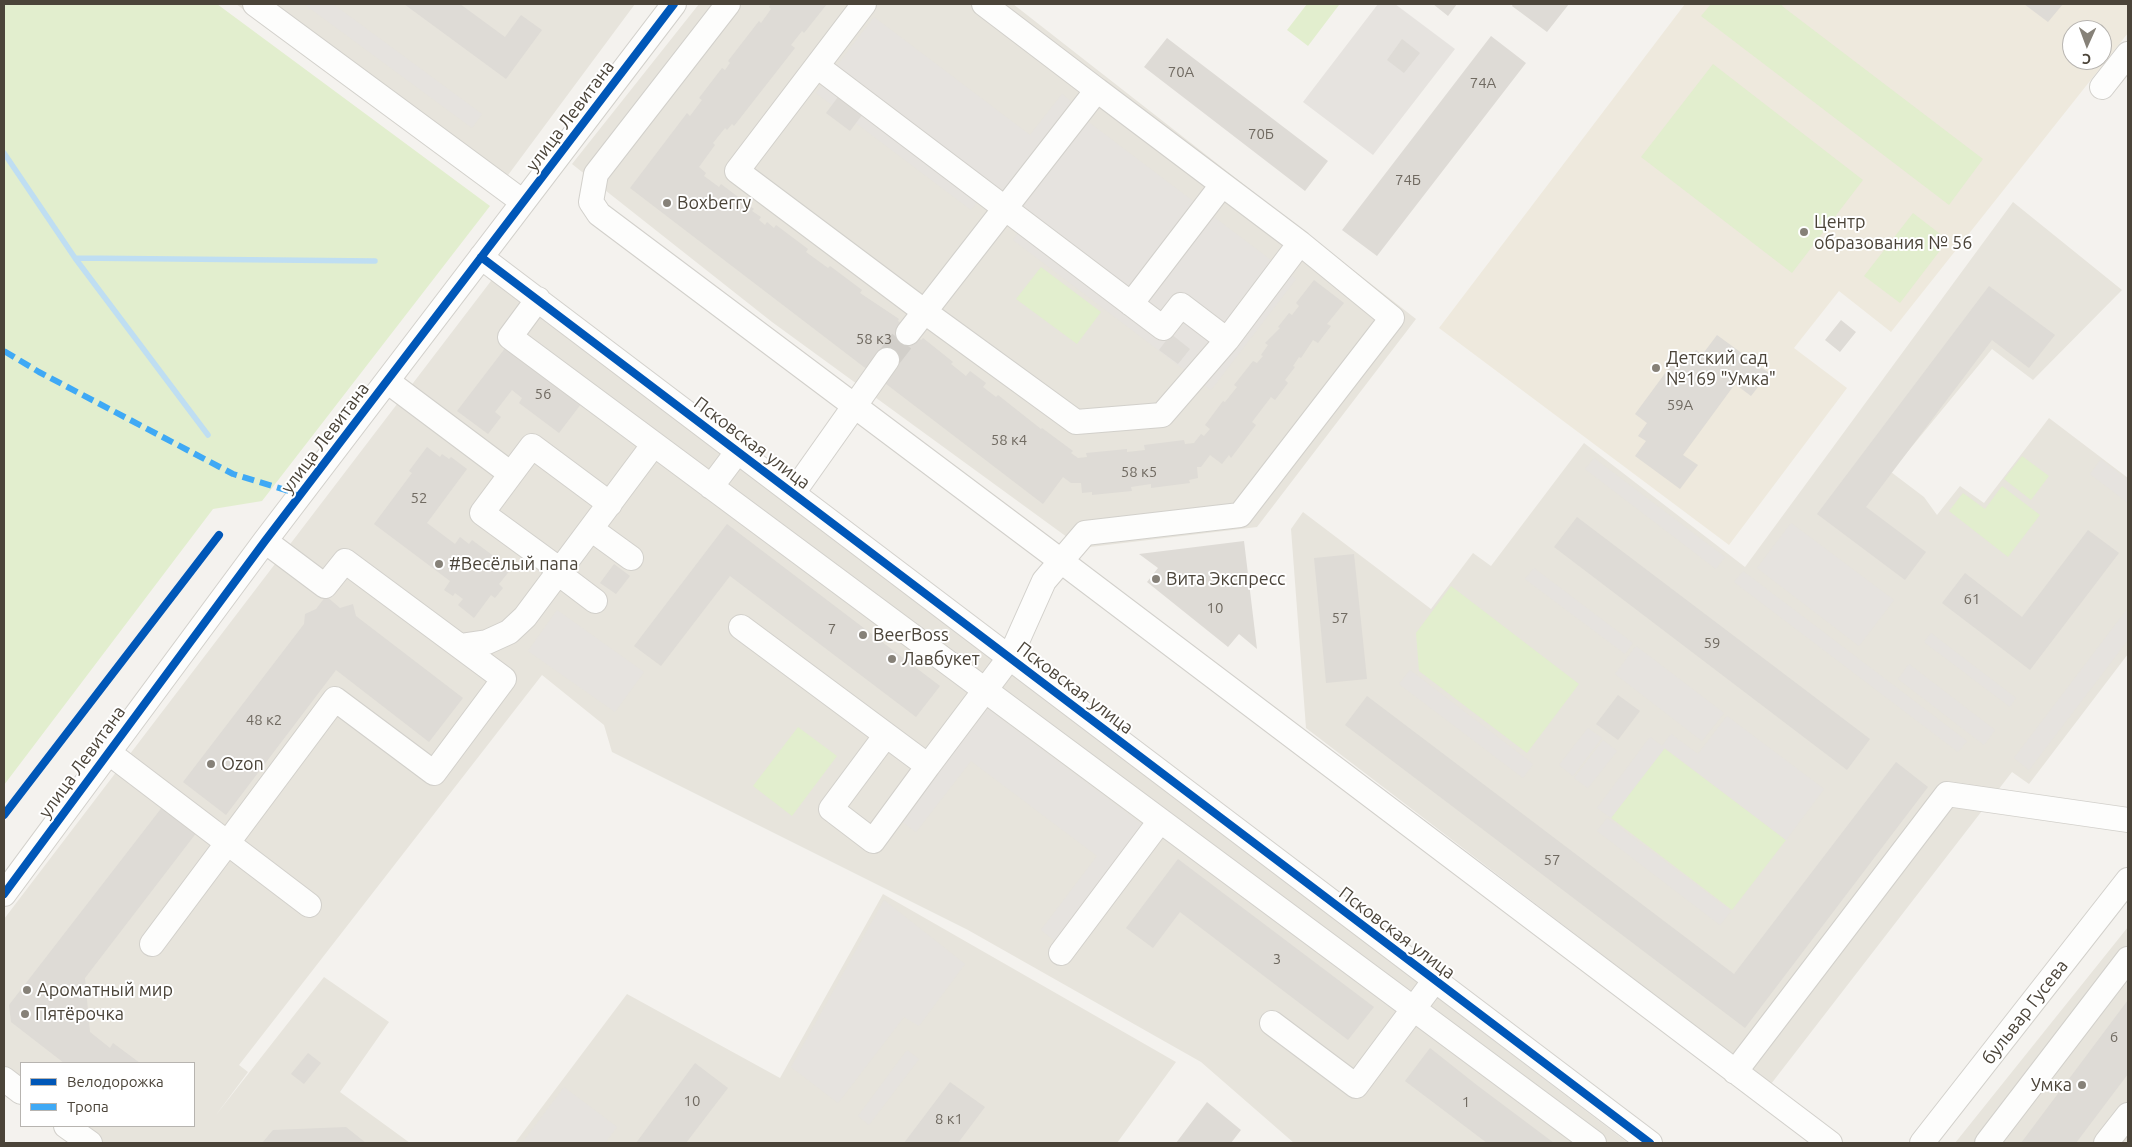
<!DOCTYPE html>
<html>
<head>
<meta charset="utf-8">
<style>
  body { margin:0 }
  #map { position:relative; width:2132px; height:1147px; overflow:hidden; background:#f4f2ee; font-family:Ubuntu,sans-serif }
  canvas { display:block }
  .frame { position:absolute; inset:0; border:5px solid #4b4439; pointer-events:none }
  .legend { position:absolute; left:20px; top:1062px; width:175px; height:65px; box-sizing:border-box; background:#fff; border:1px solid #b7b4b0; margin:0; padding:6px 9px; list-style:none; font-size:15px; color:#4b4439 }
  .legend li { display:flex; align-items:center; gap:10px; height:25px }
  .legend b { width:25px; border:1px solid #b7b4b0 }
  .north { position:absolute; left:2062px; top:20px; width:50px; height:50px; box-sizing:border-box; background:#fff; border:1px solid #b7b4b0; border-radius:50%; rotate:182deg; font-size:14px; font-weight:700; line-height:20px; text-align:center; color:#4b4439 }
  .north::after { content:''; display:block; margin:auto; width:18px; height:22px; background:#868178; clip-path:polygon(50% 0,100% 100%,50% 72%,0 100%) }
</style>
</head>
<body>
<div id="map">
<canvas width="2132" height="1147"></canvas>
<div class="frame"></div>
<ul class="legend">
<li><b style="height:6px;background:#0057b8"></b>Велодорожка</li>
<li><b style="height:6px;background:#3fa9f5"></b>Тропа</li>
</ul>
<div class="north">С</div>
</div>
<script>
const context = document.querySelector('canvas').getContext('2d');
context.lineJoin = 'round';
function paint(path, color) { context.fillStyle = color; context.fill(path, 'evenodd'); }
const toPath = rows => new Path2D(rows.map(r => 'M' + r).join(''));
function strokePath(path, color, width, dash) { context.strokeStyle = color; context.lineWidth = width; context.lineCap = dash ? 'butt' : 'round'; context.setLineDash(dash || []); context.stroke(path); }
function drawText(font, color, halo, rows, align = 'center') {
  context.font = font + ' Ubuntu,sans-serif'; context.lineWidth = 4; context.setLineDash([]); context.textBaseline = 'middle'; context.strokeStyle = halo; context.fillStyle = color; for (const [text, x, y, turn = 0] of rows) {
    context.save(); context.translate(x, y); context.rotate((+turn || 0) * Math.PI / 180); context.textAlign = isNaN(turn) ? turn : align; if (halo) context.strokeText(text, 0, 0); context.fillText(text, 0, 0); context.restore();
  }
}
const residential = toPath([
  [236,4,635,4,494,194],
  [699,4,1013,4,1416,319,1257,527,1082,548,772,322,572,164],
  [2013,202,2122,290,2033,380,1992,349,1891,472,1924,497,1937,515,1960,486,1984,503,2049,418,2128,478,2128,654,2029,784,2012,772,1771,1084,1306,728,1291,529,1303,512,1431,609,1473,553,1491,566,1584,443,1745,567],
  [494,277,1628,1143,1294,1143,1201,1062,968,930,612,752,604,725,542,675,239,1065,248,1072,216,1115,324,977,389,1022,340,1092,410,1143,99,1143,76,1126,194,1126,194,1063,21,1063,21,1084,4,1071,4,919],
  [883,894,1176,1062,1117,1143,515,1143,627,994,780,1078],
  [2128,927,2128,1143,1955,1143]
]);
const education = toPath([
  [1685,4,2128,4,2128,33,1891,332,1839,291,1794,348,1847,388,1729,545,1439,328],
  [2072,30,2102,30,2102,60,2072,60]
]);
const green = toPath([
  [4,4,217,4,490,206,262,501,213,509,4,785],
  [1307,4,1337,4,1339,5,1308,46,1287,30],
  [1711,4,1783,4,1782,6,1983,159,1949,205,1701,16],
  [1713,64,1863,180,1792,273,1641,157],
  [1913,213,1948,240,1900,303,1864,276],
  [1041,267,1101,312,1077,344,1016,299],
  [2022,456,2049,476,2031,500,2004,479],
  [2002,486,2040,515,2008,557,1949,511,1963,493,1985,509],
  [1451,586,1579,684,1527,753,1419,671,1416,633],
  [798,727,837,756,792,816,753,786],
  [1664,748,1786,840,1732,910,1611,818]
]);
const parking = toPath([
  [304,4,333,4,482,114,472,128],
  [1378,4,1395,4,1455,49,1373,155,1303,102],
  [874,17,1030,135,1062,94,1077,106,1008,197,991,185,971,210,816,93],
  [1082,117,1296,279,1211,390,1013,240,1026,222,1011,210],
  [1594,458,1725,557,1716,569,1585,469],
  [2101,459,2128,480,2128,503,2090,474],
  [1791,523,1894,600,1859,646,1757,568],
  [1534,568,1633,643,1625,654,1525,579],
  [1743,571,1967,741,1958,752,1734,582],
  [2128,608,2128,640,2029,770,2014,758],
  [557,610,644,672,615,712,528,651],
  [1931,633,2016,698,2010,707,1924,642],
  [1636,646,1724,713,1702,741,1615,674],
  [1909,664,1995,730,1984,745,1898,679],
  [1410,670,1533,764,1523,778,1399,684],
  [987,708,1143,825,1055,941,1041,930,1097,856,971,761,916,832,901,821],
  [1727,716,1824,789,1786,840,1665,748,1611,818,1597,808,1650,737,1662,746,1671,734,1698,754],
  [1588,728,1602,738,1573,776,1559,765],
  [1603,740,1617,751,1588,788,1574,778],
  [1607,818,1731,911,1720,925,1597,831],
  [884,900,965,964,919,1026,904,1017,838,1103,791,1067],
  [907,1050,919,1059,869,1125,858,1116],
  [564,1087,617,1127,605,1143,522,1143]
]);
const stream = toPath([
  [4,153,75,258,375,261],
  [75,258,208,435]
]);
const building = toPath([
  [404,4,460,4,505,37,521,15,542,30,506,79],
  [771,4,827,4,804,33,802,31,791,45,795,48,734,126,732,124,727,130,725,128,713,143,715,145,699,167,706,173,704,176,719,187,721,184,754,209,752,211,761,217,759,220,765,225,767,222,774,228,776,225,808,249,806,252,828,268,830,266,862,290,860,293,899,319,898,321,921,340,923,338,953,362,951,364,966,376,970,371,986,383,983,387,996,397,998,395,1041,429,1042,428,1073,451,1071,453,1078,458,1087,457,1086,453,1127,449,1127,452,1145,450,1144,445,1184,440,1185,444,1194,443,1201,434,1204,436,1210,429,1205,425,1223,401,1225,402,1237,387,1234,385,1253,361,1257,363,1263,356,1261,355,1268,345,1265,343,1280,328,1278,327,1289,313,1292,315,1299,306,1296,303,1314,280,1344,303,1327,324,1331,326,1318,343,1313,340,1301,358,1299,357,1293,366,1295,367,1285,380,1288,383,1275,400,1271,397,1252,422,1256,425,1231,458,1229,455,1222,464,1210,455,1201,467,1197,467,1198,478,1189,480,1190,483,1151,488,1151,484,1131,487,1132,491,1092,495,1092,492,1082,493,1081,483,1071,483,1063,477,1043,504,630,188,687,113,690,116,702,100,699,98,722,68,725,70,730,63,728,61,759,21,761,23,771,9,769,7],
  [1433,4,1457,4,1448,16],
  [1513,4,1569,4,1547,32,1512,6],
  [2024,4,2063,4,2048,22],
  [1491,36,1526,63,1377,256,1342,230],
  [1167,38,1328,161,1305,191,1144,67],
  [1402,39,1420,53,1404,73,1387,60],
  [838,97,862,115,850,131,826,113],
  [1989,286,2055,335,2029,368,1992,340,1866,507,1926,552,1905,580,1817,514],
  [1841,320,1856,332,1840,352,1825,340],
  [1171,334,1190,349,1178,364,1159,350],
  [1717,335,1769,373,1751,396,1735,384,1683,455,1698,465,1680,489,1635,456,1646,441,1638,436,1647,423,1635,414,1680,353,1689,360,1696,350,1702,355],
  [506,347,581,404,559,433,519,403,522,398,512,390,495,412,501,417,488,434,457,411],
  [427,447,440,457,442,454,449,459,451,457,467,469,427,523,455,544,460,537,469,544,472,540,511,569,499,584,503,588,495,598,491,595,474,618,458,605,463,599,455,593,453,596,444,590,450,581,374,524,412,473,409,471],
  [1577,517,1870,739,1847,770,1554,547],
  [727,524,940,686,916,717,730,576,661,666,634,646],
  [2088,530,2119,553,2030,670,1942,603,1965,573,2022,617],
  [1244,541,1257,649,1239,634,1228,647,1147,582,1158,568,1139,554],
  [1354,554,1367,679,1326,683,1314,558],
  [614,564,630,576,616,594,600,583],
  [326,596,340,608,353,604,356,616,463,698,429,742,336,670,226,815,183,782,304,624,305,614,316,609],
  [1618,695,1640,711,1618,740,1596,724],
  [1367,696,1734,974,1896,762,1928,787,1745,1028,1345,725],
  [163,806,197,832,85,978,90,1032,110,1048,113,1043,140,1063,64,1063,11,1022,9,1005],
  [1178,859,1374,1007,1348,1040,1180,912,1153,948,1126,928],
  [2128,1000,2128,1074,2076,1143,2021,1143],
  [1430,1048,1478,1086,1554,1143,1487,1143,1405,1081],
  [308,1053,321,1063,304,1084,291,1074],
  [695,1063,728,1088,686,1143,636,1143],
  [950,1082,985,1107,958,1143,904,1143],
  [1207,1102,1241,1130,1231,1143,1176,1143],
  [346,1127,366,1143,262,1143,273,1130]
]);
const minorTunnel = toPath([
  [887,360,908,333]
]);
const minor = toPath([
  [255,4,523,202],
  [728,4,596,174,591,202,599,214,1061,561,1830,1143],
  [864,4,737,171,925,312,1076,422,1162,415,1227,340],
  [817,66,1163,328,1181,305,1227,340,1300,243,1097,90],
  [2102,87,2128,54],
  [481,257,1650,1143],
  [1131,304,1222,185],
  [908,333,1097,90,984,4],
  [387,381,511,474],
  [654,444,1594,1143],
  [711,487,738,451],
  [793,493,887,360],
  [591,529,631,558],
  [560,570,482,513,511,474,532,446,610,504],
  [558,573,595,601],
  [741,627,928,766,1010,657,1044,581,1085,533,1240,515,1392,318,1300,243],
  [460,646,487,642,509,632,525,617,654,444,510,337,538,299],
  [886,735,831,809,873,841,928,766],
  [108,752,309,905],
  [4,894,265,541,674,4],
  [152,944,335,699,434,773,504,679,345,561,325,586,265,541],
  [1061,953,1160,821],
  [1272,1023,1356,1086,1435,980],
  [1735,1072,1947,794,2128,820],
  [4,1079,21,1092],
  [66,1126,90,1143],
  [1922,1143,2128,880],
  [1987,1143,2128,959],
  [2106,1143,2128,1115]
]);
const quiet = toPath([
  [4,351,39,372,233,474,292,492,298,497]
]);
const cycleway = toPath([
  [481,257,1650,1143],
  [4,815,219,535],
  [4,894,265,541,674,4]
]);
const markers = [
  [667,203,5,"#868178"],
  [1804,232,5,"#868178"],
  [1656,368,5,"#868178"],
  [439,564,5,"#868178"],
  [1156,579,5,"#868178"],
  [863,635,5,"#868178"],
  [892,659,5,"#868178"],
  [211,764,5,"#868178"],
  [27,990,5,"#868178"],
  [25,1014,5,"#868178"],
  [2082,1085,5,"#868178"]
];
const numberNames = [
  ["70А",1181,72],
  ["74А",1483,83],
  ["70Б",1261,134],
  ["74Б",1408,180],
  ["58 к3",874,339],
  ["56",543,394],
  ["59А",1680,405],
  ["58 к4",1009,440],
  ["58 к5",1139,472],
  ["52",419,498],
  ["61",1972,599],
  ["10",1215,608],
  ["57",1340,618],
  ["7",832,629],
  ["59",1712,643],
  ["48 к2",264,720],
  ["57",1552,860],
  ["3",1277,959],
  ["6",2114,1037],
  ["10",692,1101],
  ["1",1466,1102],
  ["8 к1",949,1119]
];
const streetNames = [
  ["улица Левитана",570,116,-53],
  ["улица Левитана",325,438,-53],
  ["Псковская улица",752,443,37],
  ["Псковская улица",1075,688,37],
  ["улица Левитана",82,762,-54],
  ["Псковская улица",1397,933,37],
  ["бульвар Гусева",2025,1012,-52]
];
const poiNames = [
  ["Boxberry",677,203],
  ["Центр",1814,222],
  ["образования № 56",1814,243],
  ["Детский сад",1666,358],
  ["№169 \"Умка\"",1666,379],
  ["#Весёлый папа",449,564],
  ["Вита Экспресс",1166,579],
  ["BeerBoss",873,635],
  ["Лавбукет",902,659],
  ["Ozon",221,764],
  ["Ароматный мир",37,990],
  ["Пятёрочка",35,1014],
  ["Умка",2072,1085,"right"]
];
paint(residential, '#e7e4dc');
paint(education, '#eee9dd');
paint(green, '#e2eece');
paint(parking, '#e6e3df');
strokePath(stream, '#bfdef2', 5.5);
paint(building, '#dedbd6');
strokePath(minorTunnel, '#d2cfca', 24, [24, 12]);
strokePath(minor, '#d2d0cb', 26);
strokePath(minor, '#fdfdfc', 24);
strokePath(quiet, '#3fa9f5', 6, [12, 6]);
strokePath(cycleway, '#0057b8', 8);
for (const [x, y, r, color] of markers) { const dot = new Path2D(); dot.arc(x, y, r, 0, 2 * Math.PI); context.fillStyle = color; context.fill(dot); strokePath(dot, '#fff', 2); }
drawText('15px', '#706a61', null, numberNames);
drawText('18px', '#4b4439', '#fff', streetNames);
drawText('18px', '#4b4439', '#fff', poiNames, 'left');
</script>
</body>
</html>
